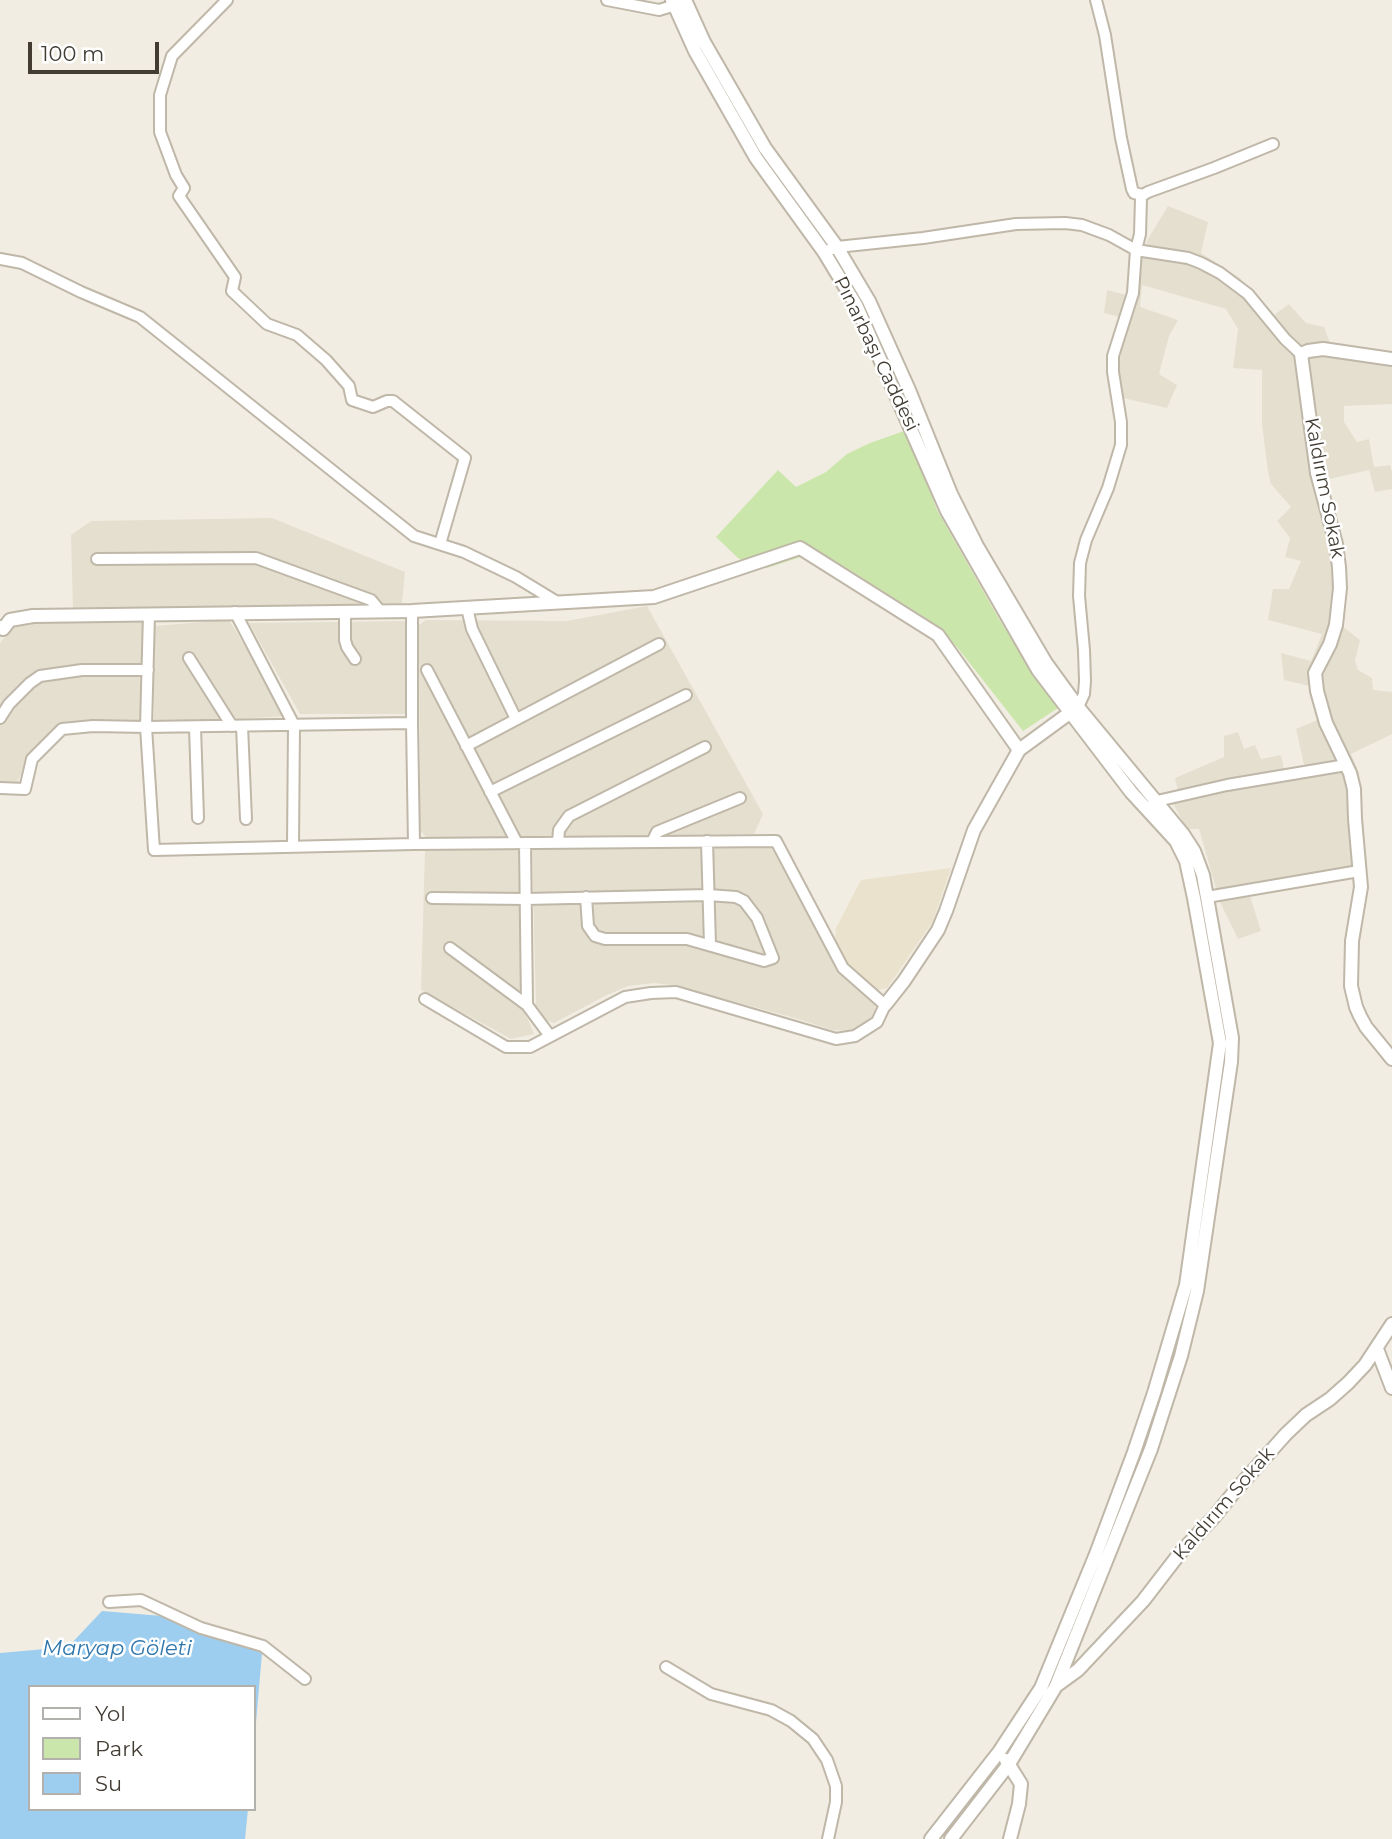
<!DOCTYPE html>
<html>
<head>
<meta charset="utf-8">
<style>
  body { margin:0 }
  #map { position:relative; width:1392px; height:1839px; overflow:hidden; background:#f1ede2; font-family:Montserrat,sans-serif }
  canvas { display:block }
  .legend { position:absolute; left:28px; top:1685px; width:228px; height:126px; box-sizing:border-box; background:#fff; border:2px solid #b3b1ad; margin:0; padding:9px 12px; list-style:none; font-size:21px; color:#423c33 }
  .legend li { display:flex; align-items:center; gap:14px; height:35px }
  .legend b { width:35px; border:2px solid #b3b1ad }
  .scale { position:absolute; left:28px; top:42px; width:131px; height:32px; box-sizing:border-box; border:4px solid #423c33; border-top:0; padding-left:9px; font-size:21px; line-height:24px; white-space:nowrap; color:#423c33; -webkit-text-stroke:5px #fff; paint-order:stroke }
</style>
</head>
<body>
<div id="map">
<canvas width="1392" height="1839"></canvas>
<ul class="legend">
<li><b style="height:9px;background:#fff"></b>Yol</li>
<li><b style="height:19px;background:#cbe6aa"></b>Park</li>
<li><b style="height:19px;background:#9dcdef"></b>Su</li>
</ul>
<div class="scale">100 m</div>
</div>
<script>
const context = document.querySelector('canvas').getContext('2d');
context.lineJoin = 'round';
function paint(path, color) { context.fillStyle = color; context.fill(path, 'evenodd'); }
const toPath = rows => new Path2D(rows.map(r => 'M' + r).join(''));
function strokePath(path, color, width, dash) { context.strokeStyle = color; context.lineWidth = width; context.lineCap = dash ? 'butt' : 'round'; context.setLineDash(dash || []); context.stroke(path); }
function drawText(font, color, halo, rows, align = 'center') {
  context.font = font + ' Montserrat,sans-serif'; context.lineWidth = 5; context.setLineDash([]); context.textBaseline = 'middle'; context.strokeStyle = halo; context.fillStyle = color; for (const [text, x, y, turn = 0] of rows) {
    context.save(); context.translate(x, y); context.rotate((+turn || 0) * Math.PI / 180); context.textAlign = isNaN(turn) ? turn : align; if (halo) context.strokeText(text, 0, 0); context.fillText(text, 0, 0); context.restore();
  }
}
const residential = toPath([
  [1168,206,1208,222,1201,253,1240,278,1274,315,1289,304,1306,323,1324,327,1331,345,1392,352,1392,404,1344,406,1344,422,1357,442,1369,439,1374,467,1390,465,1392,472,1392,489,1375,492,1369,470,1325,480,1344,544,1345,596,1342,626,1360,640,1355,661,1358,670,1372,678,1373,690,1392,692,1392,734,1351,754,1359,773,1360,785,1364,873,1250,896,1261,931,1238,939,1220,902,1199,829,1187,829,1170,798,1179,796,1175,778,1224,757,1224,736,1238,732,1244,749,1255,745,1261,759,1281,755,1285,774,1305,769,1296,729,1317,720,1310,686,1284,680,1281,653,1311,661,1322,634,1268,620,1273,589,1289,589,1301,561,1285,557,1290,538,1277,521,1291,507,1271,484,1268,472,1262,424,1262,370,1233,368,1238,329,1226,309,1142,285,1140,307,1178,320,1169,336,1159,374,1177,385,1167,408,1123,398,1119,368,1121,353,1131,320,1104,313,1107,290,1138,298,1141,257,1148,239],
  [272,518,405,572,402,603,73,610,71,535,91,521],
  [647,606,763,814,754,834,430,840,420,831,419,625,426,620,567,621],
  [229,620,287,716,154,724,154,626],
  [405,621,405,714,300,714,249,623],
  [43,622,145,622,143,722,73,722,61,724,29,755,15,788,0,788,0,643,12,628],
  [518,847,523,1008,534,1034,511,1039,421,990,425,851],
  [532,847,771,847,836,967,876,1005,873,1018,853,1031,832,1030,795,1018,672,985,654,983,628,986,605,996,554,1023,545,1020,536,1007]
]);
const education = toPath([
  [951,868,933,921,887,988,878,990,848,968,835,940,836,928,861,880]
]);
const green = toPath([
  [907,430,937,510,999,619,1035,677,1058,708,1023,731,957,647,929,620,832,559,818,554,807,555,767,568,750,565,738,558,716,537,778,470,796,487,826,472,847,454,870,443]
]);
const water = toPath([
  [102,1611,162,1616,262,1653,254,1746,254,1687,30,1687,30,1809,248,1809,245,1839,0,1839,0,1653,68,1647]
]);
const minor = toPath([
  [227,0,172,56,160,95,160,132,176,175,184,188,179,196,235,277,232,291,267,324,297,335,326,360,349,386,352,400,373,407,387,401,393,401,465,458,440,544],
  [607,0,659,10,679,4],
  [1096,0,1105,35,1121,138,1132,189,1134,193,1143,195],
  [824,252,837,247,923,238,1016,224,1065,223,1082,225,1109,235,1136,250,1188,258,1201,263,1220,273,1248,294,1285,339,1301,354],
  [0,259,22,263,81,292,140,317,414,536,464,552,516,577,557,602],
  [97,559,256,558,371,600,380,611],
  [467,608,472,629,516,719],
  [235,612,294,725,293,847],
  [345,612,345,640,347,647,355,659],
  [149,614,146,727,154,850,414,844],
  [189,658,232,726],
  [427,670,517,843],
  [1078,707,1084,694,1085,681,1084,650,1079,596,1080,563,1086,540,1108,488,1121,445,1121,422,1113,372,1113,356,1133,293,1136,250,1140,234,1141,198,1143,195,1148,192,1214,168,1273,144],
  [0,718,9,704,30,683,40,676,82,670,148,670],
  [412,723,412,611],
  [242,726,246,819],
  [195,727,198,818],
  [466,746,659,644],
  [0,788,25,789,32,759,62,729,93,726,146,727,412,723,414,844,776,841,843,968,885,1005,877,1022,855,1036,836,1039,676,992,651,993,625,997,530,1047,506,1047,425,999],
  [490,792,686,695],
  [1151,806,1157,801,1227,785,1346,765],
  [707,841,710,945],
  [652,842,657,832,740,798],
  [525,843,527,1005,550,1036],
  [558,843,559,830,569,816,705,747],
  [1207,897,1359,871],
  [432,898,526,899,708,895,736,897,744,901,757,918,773,958,764,961,687,939,605,939,595,936,588,926,586,897],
  [450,948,527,1005],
  [109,1602,141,1600,201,1628,263,1646,305,1679],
  [666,1667,711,1694,771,1710,791,1721,813,1739,827,1760,836,1786,836,1802,828,1839]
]);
const tertiary = toPath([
  [672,0,695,51,756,158,824,252,856,305,947,511,1038,670,1131,792,1176,841,1186,861,1194,898,1220,1043,1186,1285,1154,1393,1134,1452,1096,1554,1041,1688,999,1752,931,1839],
  [685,0,704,42,765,148,837,247,869,301,909,390,951,494,977,546,1046,663,1078,707,1183,834,1194,851,1203,875,1232,1038,1231,1062,1197,1291,1181,1356,1151,1449,1056,1686,1009,1764,951,1839],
  [1392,359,1323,349,1308,351,1301,354,1317,473,1336,544,1339,567,1340,588,1336,625,1330,644,1315,673,1317,691,1326,723,1350,773,1354,789,1355,819,1361,887,1352,941,1351,986,1356,1007,1360,1016,1366,1027,1392,1059],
  [0,627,3,629,10,620,33,616,412,611,654,597,800,548,938,635,1019,750],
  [885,1005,904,981,938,930,946,911,974,830,1019,750,1075,709],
  [1377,1349,1392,1388],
  [1056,1686,1078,1670,1143,1601,1180,1553,1214,1517,1235,1491,1286,1434,1306,1415,1330,1399,1348,1383,1365,1365,1392,1324],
  [1006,1760,1021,1784,1019,1804,1010,1839]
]);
const streetNames = [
  ["Pınarbaşı Caddesi",876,354,64],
  ["Kaldırım Sokak",1324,488,79],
  ["Kaldırım Sokak",1224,1504,-49]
];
const waterNames = [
  ["Maryap Göleti",117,1649]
];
paint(residential, '#e5dfd0');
paint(education, '#eae2cc');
paint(green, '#cbe6aa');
paint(water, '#9dcdef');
strokePath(minor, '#bfb7a8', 14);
strokePath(tertiary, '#bfb7a8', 16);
strokePath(minor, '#fff', 10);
strokePath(tertiary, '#fff', 12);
drawText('19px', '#423c33', '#fff', streetNames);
drawText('italic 21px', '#2e76ac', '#fff', waterNames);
</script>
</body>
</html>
